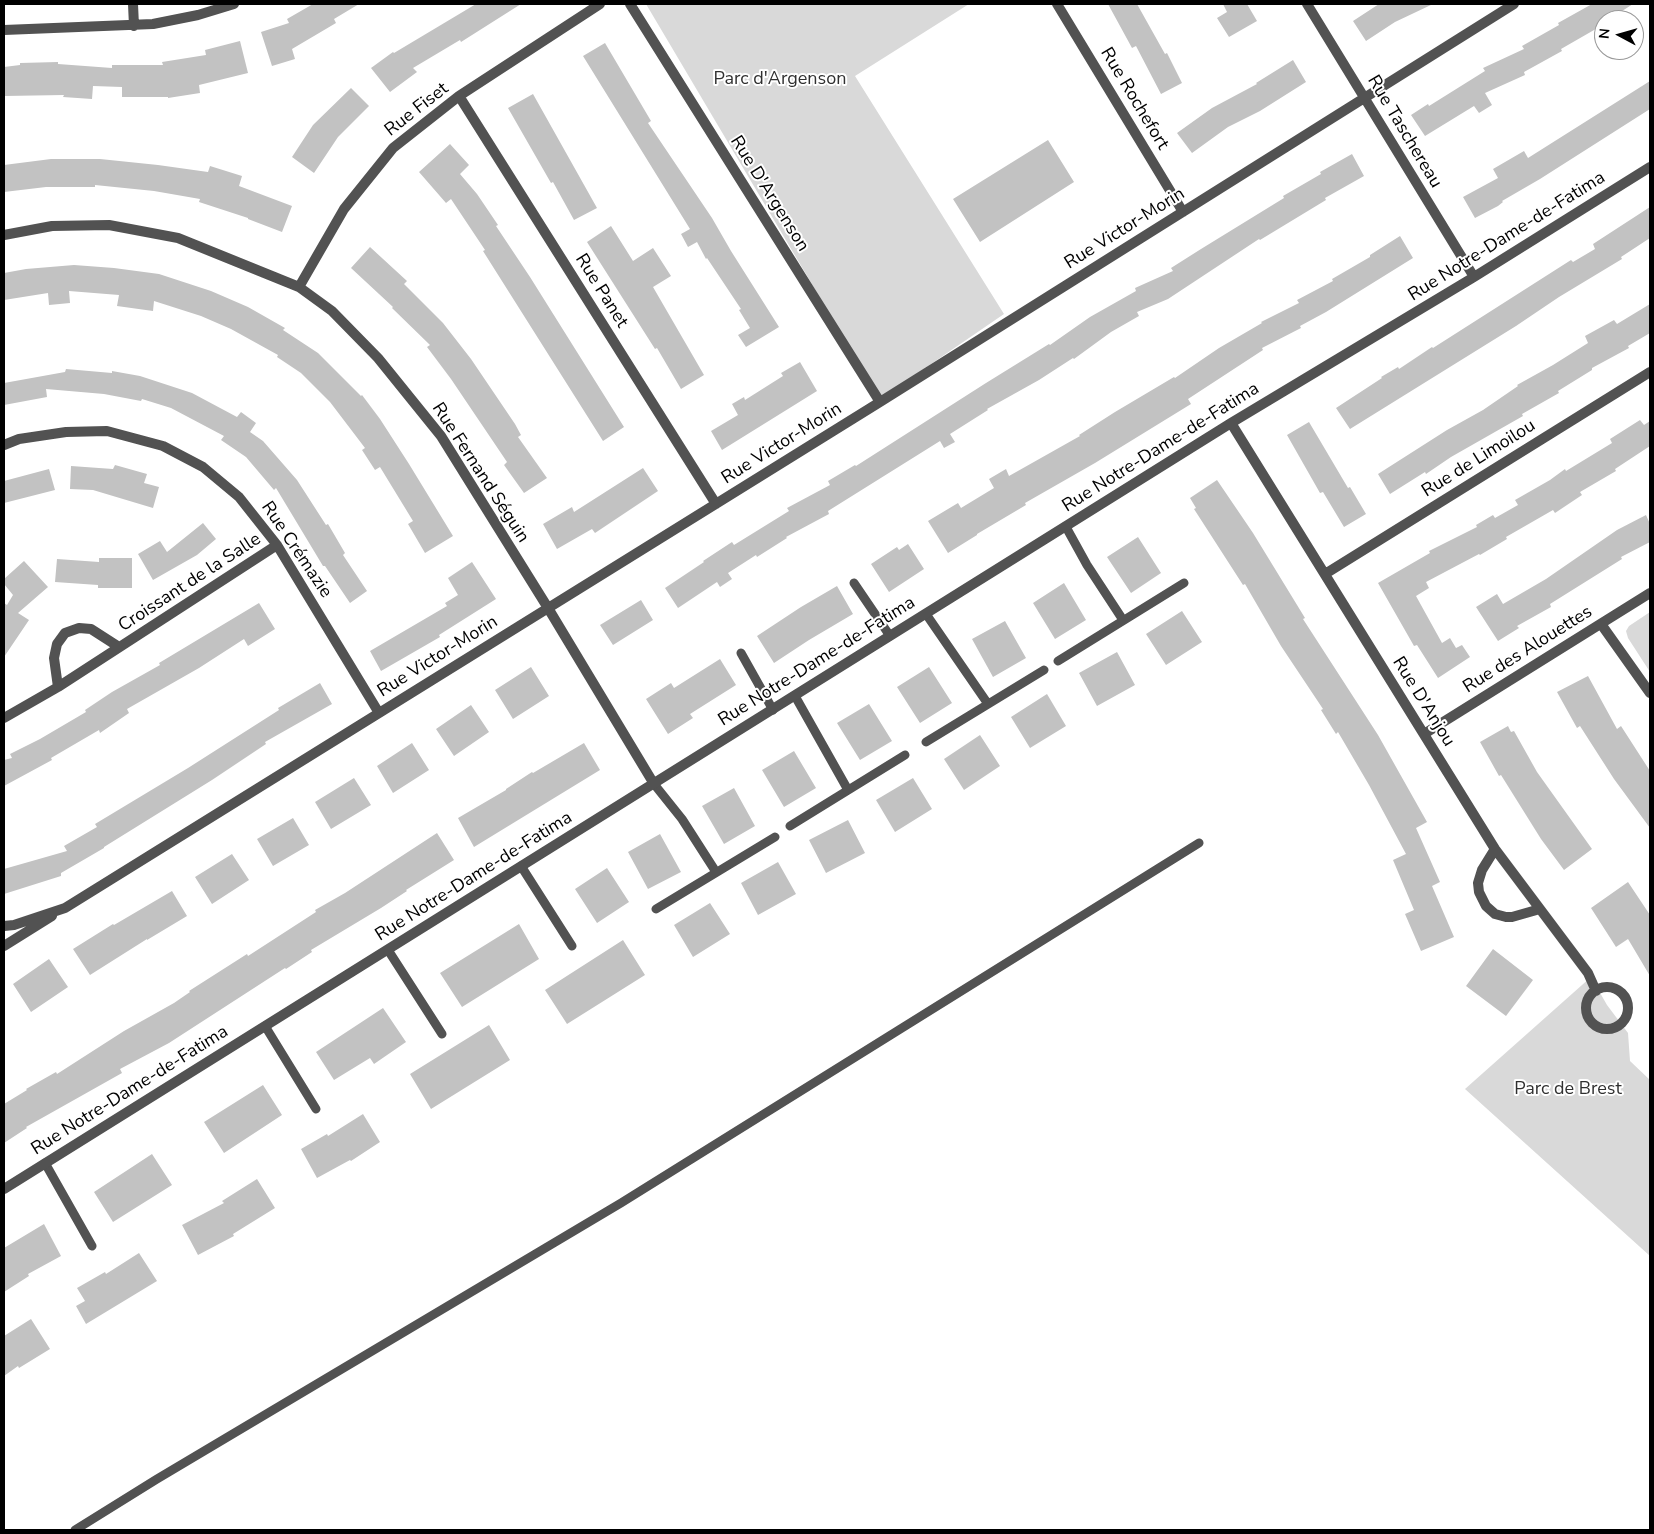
<!DOCTYPE html>
<html>
<head>
<meta charset="utf-8">
<style>
  body { margin:0 }
  #map { position:relative; width:1654px; height:1534px; overflow:hidden; background:#fff; font-family:"Nunito Sans",sans-serif }
  canvas { display:block }
  .frame { position:absolute; inset:0; border:5px solid #000; pointer-events:none }
  .north { position:absolute; left:1594px; top:10px; width:50px; height:50px; box-sizing:border-box; background:#fff; border:1px solid #999; border-radius:50%; rotate:276deg; font-size:14px; font-weight:700; line-height:20px; text-align:center; color:#000 }
  .north::after { content:''; display:block; margin:auto; width:18px; height:22px; background:#000; clip-path:polygon(50% 0,100% 100%,50% 72%,0 100%) }
</style>
</head>
<body>
<div id="map">
<canvas width="1654" height="1534"></canvas>
<div class="frame"></div>
<div class="north">N</div>
</div>
<script>
const context = document.querySelector('canvas').getContext('2d');
context.lineJoin = 'round';
function paint(path, color) { context.fillStyle = color; context.fill(path, 'evenodd'); }
const toPath = rows => new Path2D(rows.map(r => 'M' + r).join(''));
function strokePath(path, color, width, dash) { context.strokeStyle = color; context.lineWidth = width; context.lineCap = dash ? 'butt' : 'round'; context.setLineDash(dash || []); context.stroke(path); }
function drawText(font, color, halo, rows, align = 'center') {
  context.font = font + ' "Nunito Sans",sans-serif'; context.lineWidth = 4; context.setLineDash([]); context.textBaseline = 'middle'; context.strokeStyle = halo; context.fillStyle = color; for (const [text, x, y, turn = 0] of rows) {
    context.save(); context.translate(x, y); context.rotate((+turn || 0) * Math.PI / 180); context.textAlign = isNaN(turn) ? turn : align; if (halo) context.strokeText(text, 0, 0); context.fillText(text, 0, 0); context.restore();
  }
}
const green = toPath([
  [646,4,969,4,855,76,1004,314,880,399],
  [1650,612,1650,672,1628,638,1626,631,1629,626],
  [1591,977,1607,1005,1628,1033,1630,1061,1650,1080,1650,1256,1465,1089]
]);
const building = toPath([
  [313,4,359,4,334,19,336,23,292,49,295,59,272,66,261,32,289,23,287,19],
  [476,4,521,4,461,42,460,40,413,68,417,72,390,92,371,68,393,52,394,53],
  [1108,4,1137,4,1165,54,1167,53,1182,83,1161,94,1136,46,1132,48],
  [1223,4,1247,4,1257,21,1229,37,1217,18,1227,12],
  [1379,4,1433,4,1395,22,1366,41,1353,21],
  [1592,4,1633,4,1608,20,1604,20,1604,22,1600,25,1601,26,1561,49,1562,51,1524,72,1525,75,1485,93,1492,105,1479,113,1474,106,1425,136,1411,115,1428,104,1429,106,1485,71,1483,68,1524,49,1522,46,1559,25,1558,23],
  [240,41,248,73,199,85,200,93,168,98,168,97,122,97,122,87,93,86,92,99,63,97,64,95,4,96,4,67,20,65,20,63,58,62,58,64,112,68,112,65,163,65,162,62,206,55,205,50],
  [605,43,651,121,648,123,712,218,731,251,779,327,746,347,738,335,750,328,739,310,741,309,707,258,706,259,697,242,688,247,681,234,690,229,583,56],
  [1293,60,1306,82,1260,111,1228,127,1192,153,1177,133,1212,108,1257,84,1256,83],
  [1650,81,1650,109,1540,179,1502,201,1503,202,1498,206,1475,218,1463,197,1498,178,1493,169,1524,151,1528,158],
  [351,88,369,106,338,137,314,173,292,157,313,125],
  [533,94,597,208,574,220,553,182,551,183,508,108],
  [1048,140,1074,182,980,242,953,199],
  [450,144,469,165,460,174,477,194,498,225,496,226,530,277,624,427,603,441,483,251,485,250,451,199,446,203,419,172],
  [1352,154,1364,176,1325,198,1326,200,1260,240,1259,239,1168,299,1137,312,1139,316,1111,332,1074,359,1073,358,1039,380,987,409,988,410,950,434,955,442,944,448,940,441,828,511,829,514,786,537,787,538,757,557,756,555,728,573,732,579,720,587,717,582,678,608,665,588,704,562,703,561,732,542,734,545,789,511,787,508,830,485,828,481,855,465,856,466,986,383,1049,344,1050,345,1090,317,1136,291,1135,288,1173,271,1171,268,1201,249,1284,198,1283,196,1321,174,1320,172],
  [51,159,100,159,158,165,208,172,210,166,242,176,239,186,292,206,282,232,248,219,248,218,199,202,200,199,154,191,95,185,95,187,46,187,4,192,4,165],
  [1650,207,1650,238,1621,257,1622,259,1559,297,1516,326,1350,429,1336,408,1382,378,1381,377,1398,367,1399,369,1432,347,1433,348,1571,260,1573,262,1595,249,1593,244],
  [611,226,633,261,653,248,671,276,653,287,704,375,681,389,657,348,655,349,587,242],
  [1400,236,1413,258,1326,312,1300,326,1301,328,1262,348,1263,350,1188,399,1191,404,1095,463,1025,503,1026,505,977,534,977,535,948,553,928,521,958,503,961,508,994,488,989,479,1006,469,1009,476,1080,436,1079,435,1115,412,1174,377,1175,378,1219,348,1262,323,1261,322,1299,303,1297,300,1333,281,1332,279,1370,257,1370,255],
  [370,247,407,281,404,284,443,323,471,359,515,424,521,435,518,437,547,478,524,493,504,465,507,462,451,379,427,347,430,345,392,308,393,307,351,268],
  [74,265,114,268,159,274,211,291,248,307,285,328,283,330,318,353,361,396,362,395,380,419,409,464,453,536,425,553,408,524,413,521,380,467,375,470,362,450,365,448,330,402,301,373,277,357,278,355,231,329,201,316,154,301,153,311,117,306,119,295,69,291,70,303,49,305,48,293,4,300,4,273,26,269],
  [1650,304,1650,333,1628,346,1629,348,1592,368,1592,370,1558,391,1559,393,1522,414,1523,416,1451,457,1426,474,1425,472,1390,494,1378,474,1447,430,1483,410,1518,386,1517,385,1553,365,1588,343,1585,336,1614,320,1617,324],
  [800,362,817,391,722,450,711,431,738,415,732,404,744,397,745,400,783,376,781,373],
  [66,369,112,373,112,371,140,376,192,393,237,417,241,412,256,423,250,432,263,441,297,480,326,525,328,524,345,553,343,555,367,591,350,603,325,566,323,566,276,488,274,490,246,457,221,440,224,436,171,408,142,399,141,401,104,394,46,389,47,397,4,405,4,383,65,372],
  [1640,420,1644,425,1650,421,1650,446,1615,469,1616,471,1580,492,1582,495,1555,513,1553,510,1506,537,1507,539,1480,555,1479,554,1426,582,1429,588,1416,596,1442,643,1450,638,1456,648,1462,645,1470,657,1438,678,1417,645,1414,646,1378,583,1430,553,1429,551,1477,527,1476,525,1493,515,1495,518,1518,505,1515,500,1550,480,1565,469,1566,471,1612,443,1610,439],
  [1309,422,1348,488,1350,487,1366,514,1344,527,1323,492,1320,493,1287,435],
  [115,465,147,474,144,483,159,487,153,508,93,490,70,489,71,466,113,469],
  [643,468,658,491,595,533,592,529,557,549,543,524,572,507,574,512],
  [49,469,55,490,4,503,4,481],
  [1217,480,1253,533,1305,618,1303,619,1378,735,1427,822,1416,828,1440,882,1432,886,1454,937,1421,951,1405,914,1414,910,1393,860,1406,854,1369,785,1338,732,1336,734,1321,710,1323,709,1281,646,1245,584,1243,585,1194,509,1196,508,1190,498],
  [1646,515,1650,524,1650,542,1621,557,1622,559,1550,604,1551,607,1517,626,1519,628,1498,641,1476,607,1497,594,1503,604,1546,579,1617,530],
  [203,523,216,539,197,555,153,580,138,554,160,541,167,552],
  [1138,537,1161,573,1131,593,1107,557],
  [908,544,924,569,889,592,871,564,897,547,899,550],
  [99,558,132,558,132,588,98,588,98,585,55,582,57,559,99,562],
  [24,561,48,587,18,613,29,620,4,657,4,603,7,605,13,595,4,584,4,579],
  [472,562,496,599,439,635,440,637,381,671,370,651,447,606,445,603,458,595,448,578],
  [1064,583,1086,620,1055,639,1033,603],
  [837,586,853,614,809,640,774,663,757,636,801,607],
  [641,600,653,620,613,645,600,625],
  [259,603,275,629,248,646,244,639,199,668,127,709,129,713,100,733,99,730,51,758,52,760,4,786,4,760,12,758,10,754,40,739,86,712,85,710,112,692,160,665,159,663],
  [1182,611,1202,642,1166,665,1146,634],
  [1005,621,1026,658,993,677,972,639],
  [1117,652,1135,685,1097,706,1079,673],
  [720,659,736,685,690,714,693,718,668,734,646,699,671,683,674,688],
  [531,667,549,696,513,719,495,690],
  [929,667,952,703,920,723,897,687],
  [1588,676,1617,729,1621,726,1650,771,1650,828,1614,779,1580,726,1577,728,1557,692],
  [320,683,332,704,265,742,266,744,212,780,104,847,104,848,61,873,61,876,4,894,4,869,67,851,64,846,97,827,95,824,188,768,279,710,278,708],
  [1047,694,1066,726,1030,748,1011,717],
  [869,704,892,741,860,760,837,723],
  [471,705,489,732,454,756,436,729],
  [1508,726,1511,732,1514,731,1537,772,1592,849,1564,870,1541,839,1501,775,1499,776,1480,742],
  [980,735,1000,766,964,790,944,759],
  [412,743,429,770,393,793,377,766],
  [584,743,600,770,474,847,458,818,506,790,506,789,532,772,533,773],
  [794,751,816,788,784,807,762,770],
  [354,778,371,805,331,829,315,802],
  [913,778,932,809,895,832,876,800],
  [734,788,755,826,724,844,702,806],
  [293,818,309,845,273,866,257,839],
  [848,820,865,853,826,873,809,840],
  [437,833,454,860,406,890,407,891,381,908,311,950,312,952,286,969,285,968,169,1043,120,1069,122,1073,26,1127,27,1128,4,1143,4,1104,27,1090,26,1089,56,1072,57,1074,124,1031,174,1003,190,992,189,991,247,954,248,956,316,912,315,910,345,893],
  [660,834,681,872,648,889,628,852],
  [232,854,249,880,212,904,195,877],
  [778,862,796,894,758,915,741,883],
  [607,868,629,902,597,923,575,889],
  [1628,882,1650,915,1650,976,1628,939,1616,947,1591,908],
  [172,891,187,916,147,940,147,939,90,975,73,949,113,924,114,925],
  [710,903,730,934,693,957,674,925],
  [519,924,539,959,462,1007,440,973],
  [623,940,645,975,567,1024,545,990],
  [1493,949,1533,980,1506,1016,1466,986],
  [49,959,68,987,31,1012,13,984],
  [383,1008,406,1042,374,1064,370,1058,334,1080,316,1052],
  [489,1025,510,1060,431,1109,410,1074],
  [263,1085,282,1115,224,1153,204,1122],
  [363,1114,380,1142,351,1161,350,1160,317,1178,301,1149,327,1134,328,1136],
  [152,1154,172,1185,113,1222,94,1192],
  [257,1179,275,1208,233,1234,234,1236,198,1255,182,1225,224,1203,222,1201],
  [44,1224,61,1256,28,1274,29,1276,4,1292,4,1248],
  [139,1253,157,1281,86,1324,76,1306,85,1301,77,1288,105,1272,106,1274],
  [31,1319,50,1349,19,1368,18,1366,4,1376,4,1336]
]);
const lane = toPath([
  [1066,527,1087,565,1123,620],
  [854,583,890,636],
  [926,614,988,704],
  [741,653,773,710],
  [1058,661,1184,583],
  [795,696,848,790],
  [926,742,1044,670],
  [654,784,682,819,716,872],
  [790,826,905,755],
  [521,866,572,946],
  [656,909,775,837],
  [388,950,442,1034],
  [265,1026,316,1109],
  [45,1163,92,1246],
  [75,1530,157,1479,621,1203,1199,843]
]);
const street = toPath([
  [133,4,134,26],
  [630,4,880,402],
  [1057,4,1183,212],
  [1307,4,1474,277],
  [4,30,153,24,198,15,234,4],
  [459,96,716,504],
  [4,235,52,226,109,225,178,238,299,287,332,311,378,358,441,436,548,608,654,784],
  [299,287,344,209,393,148,459,96,600,4],
  [1231,423,1495,849,1588,973,1596,991],
  [4,445,19,439,66,432,107,431,163,446,203,467,239,497,277,545,379,713],
  [1325,574,1650,372],
  [1601,624,1650,693],
  [58,687,54,658,57,644,65,633,79,628,91,629,119,647],
  [4,718,58,687,277,545],
  [1424,734,1650,593],
  [1495,849,1482,870,1478,883,1479,892,1486,906,1495,914,1506,917,1512,917,1540,909],
  [4,926,14,925,65,908,880,402,1514,4],
  [4,946,52,916],
  '1586 1008a21 21 0 1 1 42 0a21 21 0 1 1-42 0Z',
  [4,1189,1231,423,1474,277,1650,167]
]);
const parkNames = [
  ["Parc d'Argenson",780,80],
  ["Parc de Brest",1568,1090]
];
const streetNames = [
  ["Rue Rochefort",1134,99,59],
  ["Rue Fiset",417,110,-38],
  ["Rue Taschereau",1404,132,59],
  ["Rue D'Argenson",769,194,58],
  ["Rue Victor-Morin",1125,229,-32],
  ["Rue Notre-Dame-de-Fatima",1507,237,-32],
  ["Rue Panet",601,291,58],
  ["Rue Victor-Morin",782,444,-32],
  ["Rue Notre-Dame-de-Fatima",1161,448,-32],
  ["Rue de Limoilou",1479,459,-32],
  ["Rue Fernand Séguin",480,473,57],
  ["Rue Crémazie",296,550,56],
  ["Croissant de la Salle",190,583,-33],
  ["Rue des Alouettes",1528,650,-32],
  ["Rue Victor-Morin",438,657,-32],
  ["Rue Notre-Dame-de-Fatima",817,662,-32],
  ["Rue D'Anjou",1423,702,58],
  ["Rue Notre-Dame-de-Fatima",474,877,-32],
  ["Rue Notre-Dame-de-Fatima",130,1091,-32]
];
paint(green, '#d9d9d9');
paint(building, '#c2c2c2');
strokePath(lane, '#525252', 9);
strokePath(street, '#525252', 10);
drawText('18px', '#303030', '#fff', parkNames);
drawText('18px', '#000', '#fff', streetNames);
</script>
</body>
</html>
